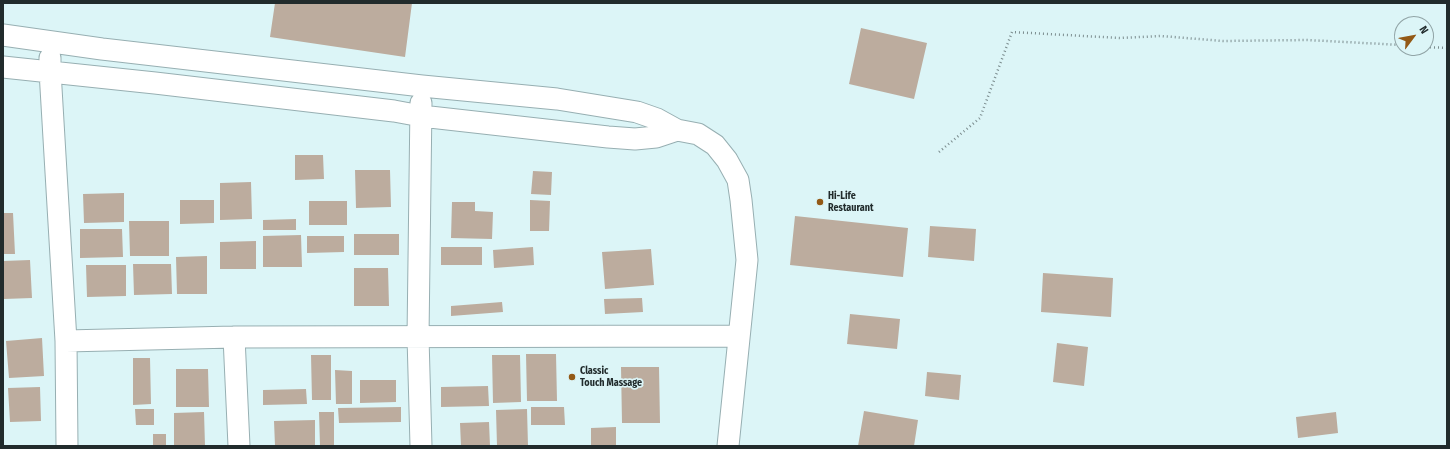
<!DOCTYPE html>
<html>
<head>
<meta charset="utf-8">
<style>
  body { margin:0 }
  #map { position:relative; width:1450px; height:449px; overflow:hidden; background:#dcf5f7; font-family:"Fira Sans Condensed",sans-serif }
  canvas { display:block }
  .frame { position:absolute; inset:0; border:4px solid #212b2c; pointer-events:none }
  .north { position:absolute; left:1394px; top:16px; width:40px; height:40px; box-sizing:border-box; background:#dcf5f7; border:1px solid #91a4a6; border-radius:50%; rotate:58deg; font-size:11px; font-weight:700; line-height:16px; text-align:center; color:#212b2c }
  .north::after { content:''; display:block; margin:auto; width:14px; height:18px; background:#935916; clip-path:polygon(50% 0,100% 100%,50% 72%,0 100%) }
</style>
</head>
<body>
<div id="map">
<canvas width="1450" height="449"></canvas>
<div class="frame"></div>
<div class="north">N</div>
</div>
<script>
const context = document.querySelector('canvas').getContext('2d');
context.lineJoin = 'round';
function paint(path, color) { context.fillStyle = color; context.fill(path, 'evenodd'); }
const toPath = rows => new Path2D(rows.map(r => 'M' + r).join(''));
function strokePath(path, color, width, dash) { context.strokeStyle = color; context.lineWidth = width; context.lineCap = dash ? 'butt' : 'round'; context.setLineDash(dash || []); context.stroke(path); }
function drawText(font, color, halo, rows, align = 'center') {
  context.font = font + ' "Fira Sans Condensed",sans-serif'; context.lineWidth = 3.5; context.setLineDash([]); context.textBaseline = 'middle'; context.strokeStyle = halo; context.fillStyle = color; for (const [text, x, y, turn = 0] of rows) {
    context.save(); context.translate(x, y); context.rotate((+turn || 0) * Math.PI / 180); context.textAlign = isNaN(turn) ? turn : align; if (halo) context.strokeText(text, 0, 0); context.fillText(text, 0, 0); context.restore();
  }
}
const building = toPath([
  [275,3,412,3,405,57,270,37],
  [861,28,927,43,914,99,849,84],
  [295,155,323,155,324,179,295,180],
  [355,170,390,170,391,207,356,208],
  [533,171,552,172,551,195,531,194],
  [251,182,252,219,220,220,220,183],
  [124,193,124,222,84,223,83,194],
  [180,200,214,200,214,223,180,224],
  [530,200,550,201,549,231,530,231],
  [309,201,347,201,347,225,309,225],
  [452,202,475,202,475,211,493,212,492,239,451,238],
  [3,213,13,213,15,254,3,254],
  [795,216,908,228,903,277,790,265],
  [296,219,296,230,263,230,263,220],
  [129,221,169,221,169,256,130,256],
  [930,226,976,229,974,261,928,257],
  [80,229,122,229,123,257,80,258],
  [354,234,399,234,399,255,354,255],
  [301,235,302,267,263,267,263,236],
  [307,236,344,236,344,252,307,253],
  [256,241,256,269,220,269,220,242],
  [441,247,482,247,482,265,441,265],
  [533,247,534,265,494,268,493,250],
  [651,249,654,285,605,289,602,252],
  [207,256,207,294,177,294,176,257],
  [30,260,32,298,4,299,3,261],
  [133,264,171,264,172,294,134,295],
  [86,265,126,265,126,296,87,297],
  [354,268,388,268,389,306,354,306],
  [1043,273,1113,278,1111,317,1041,312],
  [642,298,643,312,605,314,604,299],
  [502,302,503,312,451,316,451,306],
  [850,314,900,319,897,349,847,344],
  [42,338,44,376,9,378,6,341],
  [1057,343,1088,347,1084,386,1053,382],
  [526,354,556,354,557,401,527,401],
  [311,355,331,355,331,400,312,400],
  [492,355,520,355,521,402,493,403],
  [133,358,150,358,151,404,133,405],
  [621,367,659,367,660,423,622,423],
  [176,369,208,369,209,407,176,407],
  [335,370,352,371,352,404,336,404],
  [927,372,961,375,959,400,925,396],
  [360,380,396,380,396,402,360,403],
  [488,386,489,406,441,407,441,387],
  [40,387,41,421,10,422,8,388],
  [306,389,307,404,263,405,263,390],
  [401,407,401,422,339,423,338,408],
  [531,407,564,407,565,425,531,425],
  [135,409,154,409,154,425,136,425],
  [527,409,528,446,497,446,496,410],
  [864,411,918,420,914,446,858,446],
  [204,412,205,446,174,446,174,413],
  [319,412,334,412,334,446,320,446],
  [1336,412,1338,433,1298,438,1296,417],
  [315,420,315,446,275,446,274,421],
  [489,422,490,446,461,446,460,423],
  [616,427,616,446,591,446,591,428],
  [153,434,166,434,166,446,153,446]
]);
const path = toPath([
  [1426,47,1447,48],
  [939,152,980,118,1012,32,1120,38,1161,36,1223,41,1307,40,1402,45]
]);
const minor = toPath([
  [3,35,102,49,422,86,557,99,637,112,657,119,677,130,698,134,715,145,727,160,738,180,741,200,747,260,728,446],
  [50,58,50,71,66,341,67,446],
  [3,67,155,83,394,111,421,116,608,137,635,139,656,137,677,130],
  [234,337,239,446],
  [66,341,234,337,738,336],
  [421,446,418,337,421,103]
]);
const markers = [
  [820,202,4,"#935916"],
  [572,377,4,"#935916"]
];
const poiNames = [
  ["Hi-Life",828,196],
  ["Restaurant",828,208],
  ["Classic",580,371],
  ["Touch Massage",580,383]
];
paint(building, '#bcac9e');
strokePath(minor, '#97afb2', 23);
strokePath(path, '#7b8c8e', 2.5, [1, 3]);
strokePath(minor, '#fff', 21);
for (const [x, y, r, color] of markers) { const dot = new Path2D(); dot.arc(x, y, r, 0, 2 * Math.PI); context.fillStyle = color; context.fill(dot); strokePath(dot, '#dcf5f7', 1.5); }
drawText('bold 10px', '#212b2c', '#dcf5f7', poiNames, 'left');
</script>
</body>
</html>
